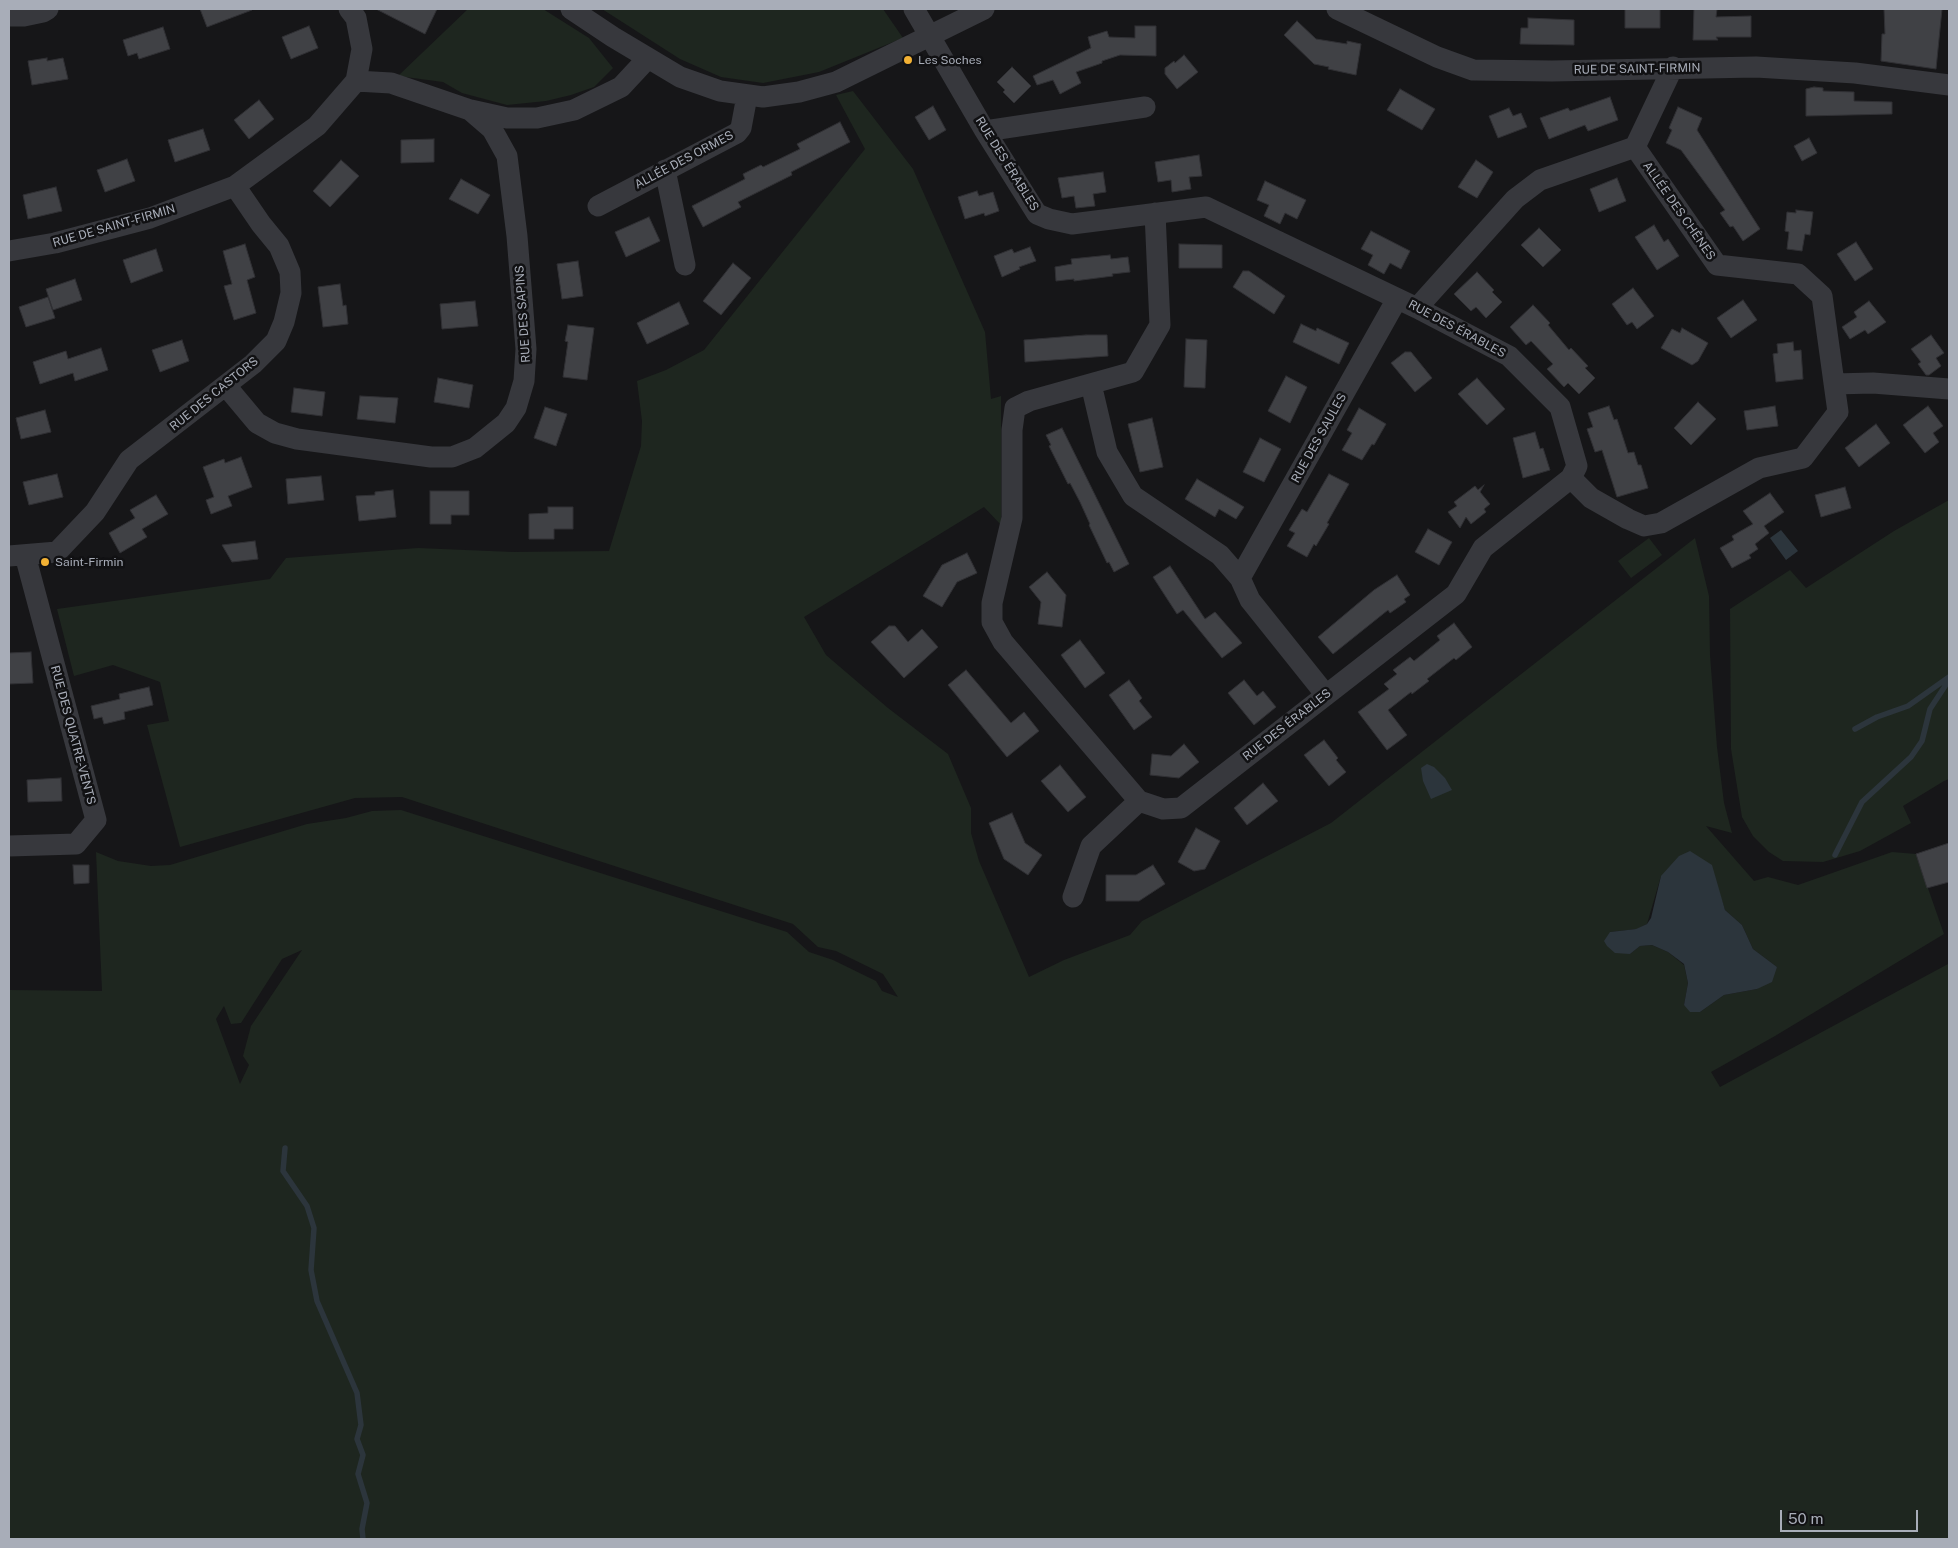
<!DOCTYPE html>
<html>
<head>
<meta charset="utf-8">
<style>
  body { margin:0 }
  #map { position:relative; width:1958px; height:1548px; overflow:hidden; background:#161618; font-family:"Public Sans",sans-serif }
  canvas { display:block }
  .frame { position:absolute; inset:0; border:10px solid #a8adb8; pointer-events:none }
  .scale { position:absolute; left:1780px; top:1510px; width:138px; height:22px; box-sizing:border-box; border:2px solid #a8adb8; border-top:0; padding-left:6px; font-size:15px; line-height:18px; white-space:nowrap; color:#a8adb8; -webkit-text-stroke:4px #111113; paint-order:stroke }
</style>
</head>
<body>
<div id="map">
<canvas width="1958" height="1548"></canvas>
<div class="frame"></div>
<div class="scale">50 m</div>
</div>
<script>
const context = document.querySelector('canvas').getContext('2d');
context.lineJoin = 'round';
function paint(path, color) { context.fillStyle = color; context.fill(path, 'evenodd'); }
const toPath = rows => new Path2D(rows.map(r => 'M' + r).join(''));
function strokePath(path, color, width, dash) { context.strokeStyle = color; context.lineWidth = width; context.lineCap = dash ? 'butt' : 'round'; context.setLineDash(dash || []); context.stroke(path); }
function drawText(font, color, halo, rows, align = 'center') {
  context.font = font + ' "Public Sans",sans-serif'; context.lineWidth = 5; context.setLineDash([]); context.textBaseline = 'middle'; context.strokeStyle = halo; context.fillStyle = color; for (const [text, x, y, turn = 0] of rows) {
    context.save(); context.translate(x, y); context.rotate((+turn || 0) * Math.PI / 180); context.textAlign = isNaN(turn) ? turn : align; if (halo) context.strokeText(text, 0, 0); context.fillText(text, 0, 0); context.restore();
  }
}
const green = toPath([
  [468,9,543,9,589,38,613,68,594,87,571,95,546,101,507,105,462,93,443,82,398,76],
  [602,9,883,9,903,38,819,72,763,83,721,77,680,59],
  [853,91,913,169,985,332,991,399,1001,396,1001,525,984,507,804,617,826,655,888,708,948,754,971,808,971,833,979,861,1029,977,1064,960,1130,935,1142,921,1331,823,1695,538,1709,596,1710,655,1717,747,1724,803,1732,833,1706,826,1754,881,1768,877,1798,885,1892,852,1916,854,1944,934,1775,1036,1711,1072,1720,1087,1948,964,1949,965,1949,1539,9,1539,9,990,102,991,96,852,118,861,151,866,170,865,307,824,346,818,372,811,401,810,787,932,809,952,833,960,876,981,882,991,898,997,883,974,836,951,818,947,793,924,402,797,355,798,180,847,147,725,169,721,160,682,113,665,74,676,57,609,270,579,286,558,418,548,513,552,609,551,641,446,642,421,637,381,666,370,704,350,865,149,836,95],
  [1661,876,1719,892,1725,910,1742,925,1753,949,1777,967,1757,989,1724,995,1700,1012,1684,1005,1688,983,1684,965,1668,952,1652,945,1640,946,1630,954,1610,932,1637,929,1647,924],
  [302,950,251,1026,243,1056,249,1065,240,1084,216,1019,224,1006,231,1024,241,1023,282,959],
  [1949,500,1949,779,1944,781,1903,806,1911,823,1860,851,1823,862,1783,861,1769,852,1753,836,1742,817,1731,749,1730,609,1790,570,1806,588,1894,531],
  [1649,538,1662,555,1631,578,1618,561]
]);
const water = toPath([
  [1781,530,1798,551,1786,560,1770,538],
  [1427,764,1434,767,1445,778,1452,790,1431,799,1423,781,1421,768],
  [1690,851,1712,865,1725,910,1742,925,1753,949,1777,967,1772,982,1757,989,1724,995,1700,1012,1690,1012,1684,1005,1688,983,1684,964,1668,952,1652,945,1640,946,1630,954,1615,953,1607,946,1604,941,1610,932,1636,929,1647,924,1651,918,1661,876,1679,856]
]);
const stream = toPath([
  [1855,729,1877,717,1908,706,1949,677],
  [1835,855,1862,802,1911,757,1922,741,1930,709,1949,680],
  [285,1148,283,1171,307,1206,314,1228,311,1270,317,1301,357,1393,361,1425,357,1439,363,1455,358,1474,367,1503,362,1529,363,1539]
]);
const building = toPath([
  [200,9,252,9,252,10,207,27,200,9],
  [376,9,437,9,425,34,376,9],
  [1625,9,1660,9,1660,28,1625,28,1625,9],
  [1694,9,1717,9,1716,17,1751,16,1751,37,1716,37,1718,40,1693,40,1694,9],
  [1884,9,1942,9,1936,69,1881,61,1882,34,1885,34,1884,9],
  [1528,18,1574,20,1574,45,1520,44,1521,28,1528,28,1528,18],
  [1297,21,1316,39,1347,44,1347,41,1361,44,1356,75,1328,69,1329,67,1314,64,1284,35,1297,21],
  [309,26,318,48,291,59,282,37,309,26],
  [1135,26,1156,26,1156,56,1120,55,1102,61,1102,63,1076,72,1081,83,1060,94,1053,80,1037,85,1033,76,1091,48,1088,37,1107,31,1109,37,1135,38,1135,26],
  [163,27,170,49,139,59,137,53,128,56,123,40,163,27],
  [1184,55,1198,72,1177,89,1165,74,1165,68,1174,61,1175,63,1184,55],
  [47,58,47,61,63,58,68,79,32,85,28,61,47,58],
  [1012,67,1031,86,1014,103,1003,92,1005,90,997,82,1012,67],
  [1814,87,1823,88,1823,91,1854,92,1854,101,1892,102,1892,114,1806,116,1806,89,1814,87],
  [1400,89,1435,109,1422,130,1387,110,1400,89],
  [1610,97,1618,120,1588,131,1585,125,1549,139,1540,118,1568,108,1570,111,1610,97],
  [259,100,274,119,249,139,234,120,259,100],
  [933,106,946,130,929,140,915,117,933,106],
  [1678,107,1702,118,1697,130,1760,229,1743,241,1733,226,1730,227,1720,213,1725,210,1681,150,1666,143,1672,130,1669,128,1678,107],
  [1509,108,1513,116,1521,113,1527,127,1498,138,1489,116,1509,108],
  [840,122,850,142,791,172,792,175,738,202,741,207,703,227,692,206,745,179,743,174,761,165,763,167,800,149,797,144,840,122],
  [203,129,210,150,175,162,168,140,203,129],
  [1809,138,1817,153,1802,161,1794,146,1809,138],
  [434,139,434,162,401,163,401,140,434,139],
  [1199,155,1202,176,1189,177,1191,189,1172,192,1171,180,1158,182,1155,162,1199,155],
  [127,159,135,181,105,192,97,170,127,159],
  [341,160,359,176,330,207,313,191,341,160],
  [1476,160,1493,172,1477,198,1458,187,1476,160],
  [1103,172,1106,192,1093,194,1095,206,1076,208,1074,196,1062,198,1058,178,1103,172],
  [1617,178,1626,201,1599,212,1590,189,1617,178],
  [461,179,490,195,478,214,449,199,461,179],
  [1265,181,1306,200,1297,219,1285,213,1280,224,1264,216,1269,205,1257,200,1265,181],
  [56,187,62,211,28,219,23,195,56,187],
  [977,191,979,196,993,192,999,211,985,216,984,213,965,219,958,197,977,191],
  [1796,210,1813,212,1810,235,1805,234,1802,251,1787,249,1789,232,1785,231,1787,212,1796,213,1796,210],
  [649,217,660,241,626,257,615,232,649,217],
  [1654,225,1664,242,1668,239,1679,256,1657,270,1635,237,1654,225],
  [1539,228,1561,250,1543,267,1521,245,1539,228],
  [1371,231,1410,251,1401,269,1390,263,1384,274,1368,265,1373,255,1361,249,1371,231],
  [1856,242,1873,269,1855,281,1837,254,1856,242],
  [245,244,255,277,247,280,256,313,234,320,224,286,232,284,223,251,245,244],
  [1179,244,1222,245,1222,268,1179,268,1179,244],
  [1030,247,1036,261,1019,267,1020,269,1002,277,994,256,1012,249,1014,253,1030,247],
  [156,249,163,271,131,283,123,260,156,249],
  [1110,255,1111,259,1128,257,1130,272,1112,274,1113,276,1074,281,1074,279,1056,281,1055,267,1072,264,1071,259,1110,255],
  [578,261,583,296,562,299,557,264,578,261],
  [733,263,751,278,721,315,703,301,733,263],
  [1243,271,1249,271,1285,296,1274,314,1233,287,1243,271],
  [1477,272,1494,290,1492,292,1502,302,1486,318,1476,307,1471,311,1454,294,1477,272],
  [75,279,82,300,53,310,46,289,75,279],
  [340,284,343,306,346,305,348,324,323,327,318,287,340,284],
  [1633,288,1654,316,1637,329,1632,322,1627,325,1612,304,1633,288],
  [48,297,55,318,26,327,19,307,48,297],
  [1743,300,1757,320,1731,338,1717,318,1743,300],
  [475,301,478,326,442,329,440,304,475,301],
  [1869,301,1886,322,1868,334,1865,330,1850,339,1842,327,1857,317,1854,312,1869,301],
  [679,302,689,324,647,344,637,323,679,302],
  [1533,305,1550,323,1548,325,1569,350,1571,348,1588,366,1585,368,1595,378,1579,394,1568,383,1564,387,1547,369,1553,364,1531,341,1526,345,1510,327,1533,305],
  [1301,324,1316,331,1317,328,1349,343,1339,364,1293,342,1301,324],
  [568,325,594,328,587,380,563,377,568,342,565,341,568,325],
  [1682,328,1708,343,1698,361,1692,365,1661,348,1672,329,1680,333,1682,328],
  [1086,335,1107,335,1108,356,1025,362,1024,340,1086,335],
  [1931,335,1944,353,1936,358,1941,366,1929,375,1926,375,1918,364,1921,362,1911,349,1931,335],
  [1186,339,1207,340,1205,388,1184,387,1186,339],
  [182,340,189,361,160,372,152,350,182,340],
  [1793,342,1794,351,1801,350,1803,379,1776,382,1773,354,1778,353,1777,344,1793,342],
  [101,348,108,370,75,381,73,373,40,384,33,362,66,351,68,359,101,348],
  [1405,352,1411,352,1432,378,1415,392,1391,363,1405,352],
  [1286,376,1307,387,1290,423,1268,411,1286,376],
  [438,378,473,385,469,408,434,402,438,378],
  [1477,378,1505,409,1487,425,1458,394,1477,378],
  [294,388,325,392,322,416,291,412,294,388],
  [360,396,398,398,395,423,357,419,360,396],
  [1698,402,1716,419,1691,445,1674,428,1698,402],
  [1609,406,1614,420,1617,419,1628,453,1634,452,1638,465,1641,465,1648,488,1617,497,1602,450,1595,452,1587,429,1593,427,1588,413,1609,406],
  [1775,406,1778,426,1747,430,1744,411,1775,406],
  [1928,406,1943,426,1933,433,1939,442,1925,453,1903,425,1928,406],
  [545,407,567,414,556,446,534,438,545,407],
  [1359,408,1386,424,1374,445,1372,444,1362,460,1342,450,1352,433,1347,430,1359,408],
  [45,410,51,432,21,439,16,418,45,410],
  [1152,418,1163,467,1140,472,1128,424,1152,418],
  [1876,424,1890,443,1859,467,1845,448,1876,424],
  [1062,428,1129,564,1114,572,1109,562,1107,563,1089,525,1090,524,1080,502,1070,483,1068,484,1049,446,1051,445,1046,435,1062,428],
  [1535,432,1540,449,1543,448,1550,470,1523,478,1513,438,1535,432],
  [1260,438,1281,449,1264,482,1243,472,1260,438],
  [241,457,252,487,228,496,232,506,211,514,206,500,214,497,203,467,224,459,225,463,241,457],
  [57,474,63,497,29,505,23,482,57,474],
  [1329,474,1349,484,1327,523,1329,524,1316,546,1314,544,1307,557,1287,546,1295,533,1289,530,1302,509,1307,512,1329,474],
  [321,476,324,500,288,504,286,479,321,476],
  [1197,479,1244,507,1236,519,1219,509,1215,517,1185,499,1197,479],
  [1484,485,1480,492,1490,504,1484,509,1486,512,1471,524,1466,517,1460,528,1448,512,1457,506,1454,502,1475,486,1478,490,1484,485],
  [1845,487,1851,508,1821,517,1815,495,1845,487],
  [393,490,396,517,359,521,356,496,375,495,375,492,393,490],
  [430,491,469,491,469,515,451,515,451,524,430,524,430,491],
  [1770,493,1784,512,1764,526,1769,533,1755,544,1758,549,1749,555,1751,558,1732,568,1720,548,1734,540,1732,536,1753,524,1743,511,1770,493],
  [156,495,168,514,142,529,147,537,120,553,109,533,135,518,130,510,156,495],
  [548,507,573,507,573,529,554,529,554,539,529,539,529,514,548,513,548,507],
  [1428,529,1452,542,1439,565,1415,552,1428,529],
  [255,541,258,559,232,562,222,545,255,541],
  [967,553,977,573,957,582,942,607,923,596,942,565,967,553],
  [1170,566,1205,619,1215,612,1242,643,1222,658,1183,610,1177,614,1153,577,1170,566],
  [1047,572,1066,595,1062,627,1038,624,1041,602,1029,587,1047,572],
  [1397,575,1410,595,1404,599,1406,602,1390,613,1388,610,1333,654,1318,637,1374,590,1397,575],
  [1454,623,1472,647,1456,660,1454,658,1427,679,1429,681,1412,694,1411,692,1388,710,1407,735,1387,750,1358,712,1389,689,1384,684,1397,674,1393,670,1410,657,1414,661,1440,640,1437,636,1454,623],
  [889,626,895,626,908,642,922,629,938,647,904,678,871,642,889,626],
  [1080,640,1105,673,1085,688,1061,655,1080,640],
  [31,652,33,683,9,684,9,653,31,652],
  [966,670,1011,723,1024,712,1039,731,1007,757,948,685,966,670],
  [1129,680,1142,698,1139,701,1152,717,1134,730,1109,695,1129,680],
  [1244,680,1257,696,1263,691,1276,707,1254,725,1228,693,1244,680],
  [149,687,153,705,124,712,125,719,104,724,102,717,94,719,91,706,120,699,119,694,149,687],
  [1324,740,1338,758,1336,760,1346,772,1329,786,1304,755,1324,740],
  [1184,744,1199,762,1179,778,1150,775,1152,754,1171,756,1184,744],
  [1060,765,1086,797,1068,812,1041,781,1060,765],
  [61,778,62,801,28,802,27,780,61,778],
  [1263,783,1278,801,1247,825,1234,808,1263,783],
  [1012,813,1025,843,1042,855,1028,875,1004,859,989,823,1012,813],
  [1196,828,1220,841,1205,869,1194,871,1178,862,1196,828],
  [1949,843,1949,882,1927,888,1916,854,1949,843],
  [73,865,89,865,89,883,74,884,73,865],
  [1153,865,1165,884,1139,901,1106,901,1106,875,1136,875,1153,865]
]);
const street = toPath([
  [349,9,356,18,362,49,356,81],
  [571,9,613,37,680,77,720,91,763,97,799,92,836,82,984,9],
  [914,9,985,131,1037,214,1049,219,1072,224,1206,207,1417,308,1509,356,1560,407,1577,466,1571,478,1483,548,1456,594,1181,808,1163,809,1139,801,1003,642,992,622,992,603,1012,518,1012,430,1015,408,1029,401,1133,372,1160,325,1155,213],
  [1337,9,1437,57,1473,70,1552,71,1756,67,1855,73,1949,85],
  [9,16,24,16,43,12,48,9],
  [471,110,507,118,537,118,574,110,621,87,648,58],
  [985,131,1145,107],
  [665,170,685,265],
  [598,206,737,133,741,128,747,96],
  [9,251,55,243,150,218,235,186,317,126,356,81],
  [1417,308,1515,199,1540,180,1635,147],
  [1091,384,1107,452,1133,496,1220,555,1240,578,1250,600,1326,695],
  [1834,384,1873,383,1949,389],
  [226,386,257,423,275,433,297,439,431,457,452,457,475,448,506,423,516,408,524,381,526,349,517,236,507,156,492,129,470,110,391,83,356,81],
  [1571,478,1591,498,1628,519,1644,526,1661,523,1759,468,1803,458,1838,412,1822,296,1798,274,1717,265,1635,147,1673,67],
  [9,556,57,552,95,512,129,460,253,364,276,341,284,322,291,293,290,272,279,246,261,224,235,186],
  [1240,578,1397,299],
  [9,846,76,844,96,820,25,555],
  [1073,897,1091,846,1139,801]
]);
const markers = [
  [908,60,5,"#f2b134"],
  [45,562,5,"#f2b134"]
];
const poiNames = [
  ["Les Soches",918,60],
  ["Saint-Firmin",55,562]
];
const streetNames = [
  ["RUE DE SAINT-FIRMIN",1637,69,-1],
  ["ALLÉE DES ORMES",684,160,-28],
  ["RUE DES ÉRABLES",1007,164,58],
  ["ALLÉE DES CHÊNES",1679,211,55],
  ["RUE DE SAINT-FIRMIN",114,226,-16],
  ["RUE DES SAPINS",523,314,-94],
  ["RUE DES ÉRABLES",1457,329,28],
  ["RUE DES CASTORS",214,394,-39],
  ["RUE DES SAULES",1319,438,-61],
  ["RUE DES ÉRABLES",1287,725,-38],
  ["RUE DES QUATRE-VENTS",73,735,75]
];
paint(green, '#1e261f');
paint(water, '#2c353c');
strokePath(stream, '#2c353c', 5.5);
paint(building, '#404145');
strokePath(building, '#303034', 1);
strokePath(street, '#37383d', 21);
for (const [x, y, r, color] of markers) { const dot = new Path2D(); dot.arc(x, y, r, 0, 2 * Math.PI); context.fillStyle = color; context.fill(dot); strokePath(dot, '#111113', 2); }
drawText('12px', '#a8adb8', '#111113', poiNames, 'left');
drawText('12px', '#a8adb8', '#111113', streetNames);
</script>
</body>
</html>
